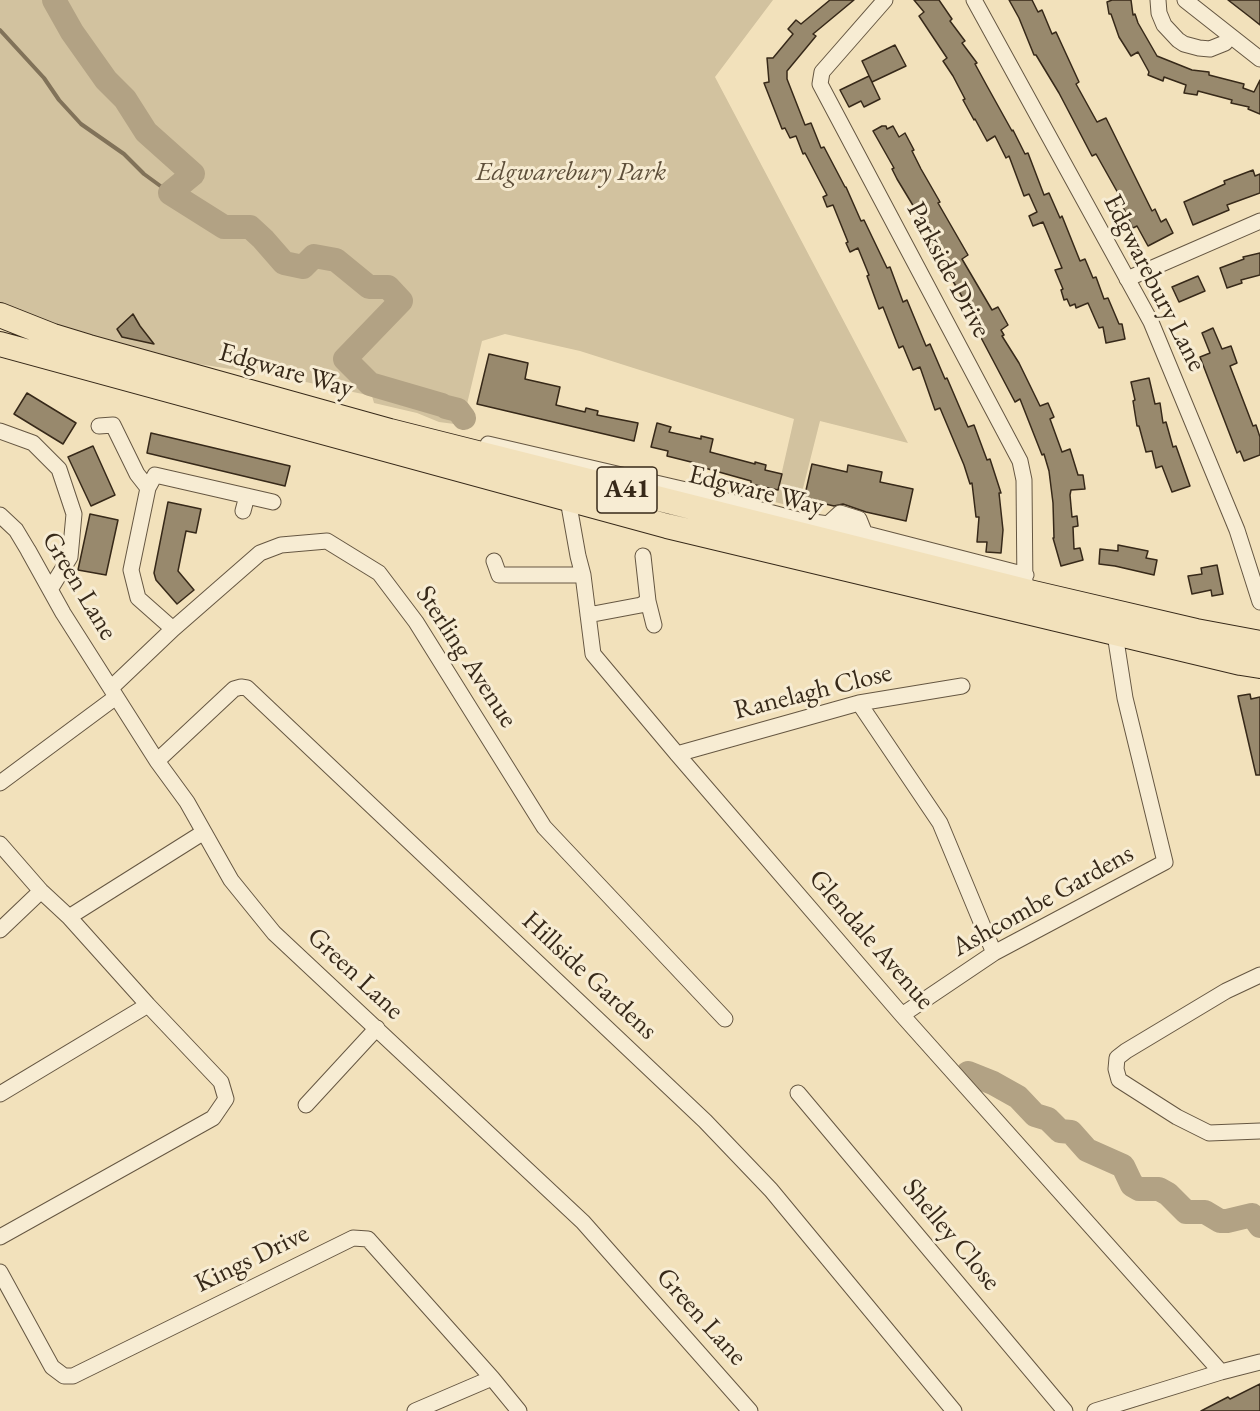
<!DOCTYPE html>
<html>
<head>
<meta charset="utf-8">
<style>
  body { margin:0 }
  canvas { display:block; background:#f2e1bb }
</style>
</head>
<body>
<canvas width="1260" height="1411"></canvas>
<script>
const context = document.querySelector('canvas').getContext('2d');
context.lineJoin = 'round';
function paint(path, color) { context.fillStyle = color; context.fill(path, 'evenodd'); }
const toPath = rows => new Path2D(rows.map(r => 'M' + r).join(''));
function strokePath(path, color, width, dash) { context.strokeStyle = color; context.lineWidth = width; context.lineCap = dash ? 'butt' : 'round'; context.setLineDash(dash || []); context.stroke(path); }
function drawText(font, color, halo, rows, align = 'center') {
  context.font = font + ' "EB Garamond",serif'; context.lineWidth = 6; context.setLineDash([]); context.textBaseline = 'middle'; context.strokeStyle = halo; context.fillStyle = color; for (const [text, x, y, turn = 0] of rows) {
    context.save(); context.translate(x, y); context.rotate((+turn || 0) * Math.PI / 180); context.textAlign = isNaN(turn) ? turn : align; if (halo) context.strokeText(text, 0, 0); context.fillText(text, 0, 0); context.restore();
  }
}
const green = toPath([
  [0,0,773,0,715,77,908,443,820,421,798,508,775,502,794,419,580,351,505,334,482,341,462,425,439,422,417,413,374,403,372,396,282,377,89,347,0,315]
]);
const stream = toPath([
  [0,30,44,78,59,100,81,124,124,154,144,174,170,193]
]);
const river = toPath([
  [54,0,72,32,106,80,125,99,146,132,193,174,170,193,224,227,250,227,263,239,284,263,303,267,314,256,336,260,369,287,388,287,401,301,345,359,370,384,442,405],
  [446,407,458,410,464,418],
  [968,1073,993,1083,1018,1097,1035,1115,1048,1119,1060,1131,1071,1132,1087,1150,1123,1166,1132,1185,1139,1189,1159,1189,1168,1194,1186,1212,1205,1212,1220,1221,1227,1221,1252,1215,1260,1226]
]);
const building = toPath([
  [830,0,854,0,813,34,816,36,787,71,787,79,805,125,811,123,821,148,824,147,845,187,846,187,861,221,864,220,887,268,890,267,903,302,907,300,926,346,930,344,945,379,947,378,968,427,974,425,987,460,990,459,1001,493,999,493,1003,530,1001,553,986,552,987,542,977,542,979,517,976,517,972,483,970,484,964,465,940,408,935,410,920,367,913,370,903,346,899,348,883,307,879,309,867,276,869,275,858,248,850,252,846,243,848,242,833,205,827,207,823,197,827,195,805,153,803,154,796,136,790,138,785,128,782,129,764,83,769,82,767,58,773,58,793,34,788,29,796,20,801,24,830,0],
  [914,0,939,0,952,19,950,21,965,41,962,43,977,63,975,64,987,86,1012,131,1013,130,1025,154,1028,153,1044,195,1049,193,1060,218,1062,216,1080,261,1085,259,1093,278,1096,277,1104,299,1108,298,1119,324,1122,324,1125,339,1106,343,1103,327,1099,328,1088,303,1076,308,1075,304,1070,306,1067,299,1064,300,1061,290,1063,289,1055,270,1062,268,1043,222,1033,226,1029,216,1037,212,1029,194,1024,196,1009,156,1006,158,995,136,987,141,975,119,974,120,963,100,965,99,953,76,943,61,947,58,919,16,924,12,914,0],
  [1009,0,1032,0,1038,12,1042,10,1052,34,1056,32,1079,82,1076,84,1097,122,1106,118,1152,211,1155,209,1161,222,1166,219,1173,233,1148,246,1137,226,1133,228,1121,203,1123,202,1096,154,1092,156,1059,93,1036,55,1034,55,1019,18,1009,0],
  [1112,0,1131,0,1133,15,1135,14,1138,23,1157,56,1192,70,1209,72,1209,75,1244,84,1243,88,1254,92,1260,80,1260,114,1248,109,1249,107,1231,103,1232,100,1198,91,1197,95,1184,93,1186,85,1164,77,1163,81,1148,75,1149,72,1138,52,1131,56,1119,37,1111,14,1109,14,1107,2,1112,0],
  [1228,0,1260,0,1260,25,1250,17,1228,0],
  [895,45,906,66,872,82,862,61,895,45],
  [869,76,880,99,864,107,861,101,849,107,840,90,869,76],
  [882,126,886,126,887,129,893,126,899,137,905,133,914,150,912,151,921,169,940,202,938,203,968,255,962,259,992,310,998,307,1008,325,1001,330,1004,335,1002,336,1019,363,1040,406,1048,403,1054,417,1050,419,1062,452,1070,449,1078,475,1083,475,1085,489,1071,490,1070,495,1072,517,1077,516,1078,526,1073,527,1074,549,1080,548,1083,560,1061,566,1053,538,1054,538,1053,503,1049,471,1044,454,1042,455,1020,399,1015,402,968,313,971,312,930,242,932,241,920,217,897,179,892,169,894,168,873,131,882,126],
  [1253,170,1255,176,1260,174,1260,193,1227,205,1229,210,1193,225,1184,202,1225,184,1224,181,1253,170],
  [1260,253,1260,275,1241,280,1242,283,1227,288,1220,268,1244,259,1243,257,1260,253],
  [1198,276,1205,291,1179,302,1172,287,1198,276],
  [133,314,140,326,154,344,122,337,117,329,133,314],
  [1213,328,1222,349,1231,346,1237,363,1230,366,1253,426,1256,425,1260,437,1260,455,1244,461,1240,451,1237,453,1200,357,1210,353,1202,333,1213,328],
  [489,354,528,363,525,379,560,387,556,405,585,412,586,408,598,411,597,415,638,423,634,441,477,404,489,354],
  [1149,378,1155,404,1160,403,1163,423,1166,422,1173,447,1176,446,1190,486,1172,492,1162,466,1156,468,1152,451,1146,452,1139,426,1137,426,1133,401,1135,400,1131,382,1149,378],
  [27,393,76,423,63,444,14,414,27,393],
  [657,423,671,427,669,432,701,439,701,436,713,439,710,452,755,464,755,462,766,465,765,470,782,474,778,490,751,484,751,481,694,465,695,463,667,456,668,451,651,447,657,423],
  [151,433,290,466,285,486,147,453,151,433],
  [93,446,115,495,91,506,68,457,93,446],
  [812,464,847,472,848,465,882,472,880,482,913,489,906,521,866,512,843,504,834,506,804,499,812,464],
  [168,502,201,509,196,533,186,531,178,571,194,590,177,604,156,580,154,573,168,502],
  [90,514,118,520,106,575,78,570,90,514],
  [1118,545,1148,551,1146,558,1157,560,1154,575,1115,566,1099,564,1100,549,1118,551,1118,545],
  [1217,565,1223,594,1212,596,1211,590,1192,594,1188,576,1202,574,1201,568,1217,565],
  [1250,694,1251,699,1260,697,1260,775,1256,775,1239,701,1238,696,1250,694],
  [1260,1384,1260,1411,1201,1411,1228,1397,1230,1399,1260,1384]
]);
const minor = toPath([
  [885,0,822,72,820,84,1020,461,1024,480,1025,591],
  [974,0,1151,322,1237,530,1260,602],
  [1158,0,1159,13,1164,25,1178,40,1184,44,1199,48,1210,49,1225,43,1230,37],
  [1185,0,1260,59],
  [1127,279,1260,221],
  [99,426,113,425,137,474,148,488],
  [0,431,33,443,59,469,74,514,70,557,51,588],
  [488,444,686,490,799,520,828,524,1026,575],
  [568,500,578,556,583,575,593,654,677,754,902,1015,1221,1372],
  [243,511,247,496],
  [0,515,16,530,28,550,63,613,157,761,187,802,231,880,274,933,583,1222,750,1411],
  [828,524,840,513,859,519,865,534],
  [494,561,499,575,583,575],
  [648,601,654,625],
  [588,615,641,605,648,601,643,556],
  [173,629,138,598,131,570,148,488,155,475,273,502],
  [111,688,173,629,260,553,281,545,327,541,379,573,416,622,544,827,725,1019],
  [859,703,940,823,994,953],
  [677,754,859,703,962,686],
  [157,761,234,689,241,687,247,688,705,1121,771,1190,954,1411],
  [0,783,116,697],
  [0,844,41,891,69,917],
  [0,930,41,891],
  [1260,975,1226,991,1126,1051,1117,1058,1116,1069,1119,1080,1177,1117,1209,1133,1260,1131],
  [902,1015,994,953,1165,862,1125,698,1115,634],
  [798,1093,1065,1411],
  [0,1094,148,1005],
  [306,1105,377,1028],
  [0,1237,213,1118,226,1099,221,1082,148,1005,69,917,204,832],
  [0,1272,52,1367,64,1376,73,1376,353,1238,368,1239,492,1378,519,1411],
  [415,1411,492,1378],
  [1095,1411,1221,1372,1260,1362]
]);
const trunk = toPath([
  [0,315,53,336,89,347,390,431,1025,591,1196,631,1260,643],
  [0,344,667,526,1241,663,1260,666]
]);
const shields = [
  [627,490,60]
];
const shieldNames = [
  ["A41",627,490]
];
const parkNames = [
  ["Edgwarebury Park",571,173]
];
const streetNames = [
  ["Parkside Drive",948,270,62],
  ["Edgwarebury Lane",1154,283,63],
  ["Edgware Way",286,371,16],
  ["Edgware Way",756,491,14],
  ["Green Lane",79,586,59],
  ["Sterling Avenue",466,657,57],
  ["Ranelagh Close",813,692,-14],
  ["Ashcombe Gardens",1043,901,-29],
  ["Glendale Avenue",871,940,49],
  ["Green Lane",355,974,43],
  ["Hillside Gardens",589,976,43],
  ["Shelley Close",951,1235,50],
  ["Kings Drive",252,1259,-26],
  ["Green Lane",701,1317,48]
];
paint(green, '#d2c29f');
strokePath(stream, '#817259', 4);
strokePath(river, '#b2a284', 24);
paint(building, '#98896d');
strokePath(building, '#372919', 1.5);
strokePath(minor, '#665742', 17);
strokePath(trunk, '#372919', 26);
strokePath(minor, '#f7ecd3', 15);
strokePath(trunk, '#f2e1bb', 24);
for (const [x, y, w] of shields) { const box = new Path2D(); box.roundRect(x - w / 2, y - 23, w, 46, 4.5); context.fillStyle = '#f7ecd3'; context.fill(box); strokePath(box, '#372919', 1.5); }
drawText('bold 26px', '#372919', null, shieldNames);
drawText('italic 27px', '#5e4f3a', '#f7ecd3', parkNames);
drawText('27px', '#372919', '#f7ecd3', streetNames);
</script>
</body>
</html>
